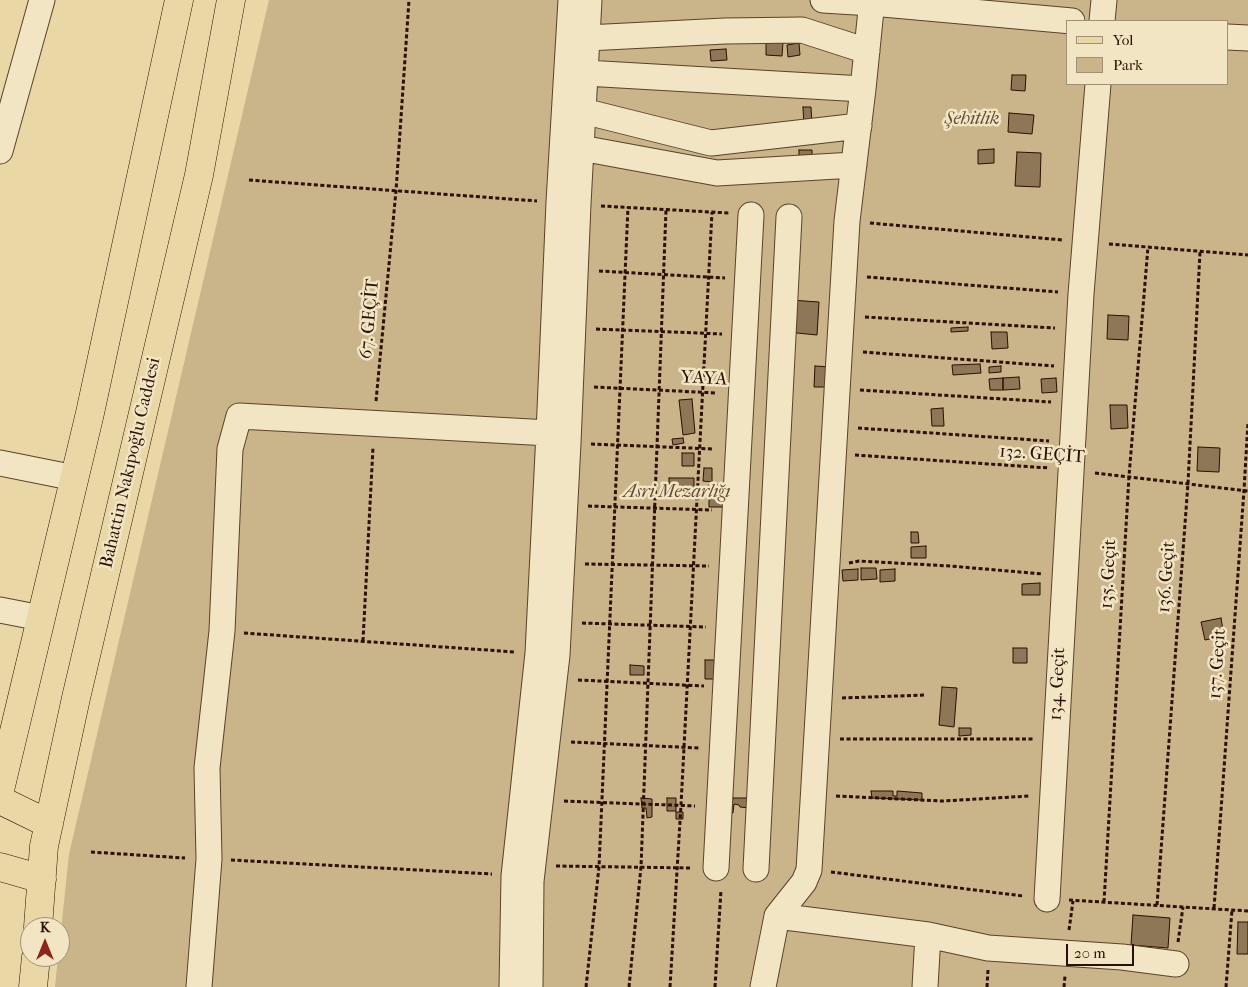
<!DOCTYPE html>
<html>
<head>
<meta charset="utf-8">
<style>
  body { margin:0 }
  #map { position:relative; width:1248px; height:987px; overflow:hidden; background:#e9d7a5; font-family:"IM FELL French Canon",serif }
  canvas { display:block }
  .legend { position:absolute; left:1066px; top:20px; width:162px; height:65px; box-sizing:border-box; background:#f1e5c4; border:1px solid #a29076; margin:0; padding:6px 9px; list-style:none; font-size:15px; color:#2b1000 }
  .legend li { display:flex; align-items:center; gap:10px; height:25px }
  .legend b { width:25px; border:1px solid #a29076 }
  .north { position:absolute; left:20px; top:917px; width:50px; height:50px; box-sizing:border-box; background:#f1e5c4; border:1px solid #a29076; border-radius:50%; rotate:0deg; font-size:14px; font-weight:700; line-height:20px; text-align:center; color:#2b1000 }
  .north::after { content:''; display:block; margin:auto; width:18px; height:22px; background:#8f2418; clip-path:polygon(50% 0,100% 100%,50% 72%,0 100%) }
  .scale { position:absolute; left:1066px; top:944px; width:68px; height:22px; box-sizing:border-box; border:2px solid #2b1000; border-top:0; padding-left:6px; font-size:15px; line-height:18px; white-space:nowrap; color:#2b1000; -webkit-text-stroke:4px #f1e5c4; paint-order:stroke }
</style>
</head>
<body>
<div id="map">
<canvas width="1248" height="987"></canvas>
<ul class="legend">
<li><b style="height:6px;background:#e9d7a5"></b>Yol</li>
<li><b style="height:14px;background:#c9b589"></b>Park</li>
</ul>
<div class="north">K</div>
<div class="scale">20 m</div>
</div>
<script>
const context = document.querySelector('canvas').getContext('2d');
context.lineJoin = 'round';
function paint(path, color) { context.fillStyle = color; context.fill(path, 'evenodd'); }
const toPath = rows => new Path2D(rows.map(r => 'M' + r).join(''));
function strokePath(path, color, width, dash) { context.strokeStyle = color; context.lineWidth = width; context.lineCap = dash ? 'butt' : 'round'; context.setLineDash(dash || []); context.stroke(path); }
function drawText(font, color, halo, rows, align = 'center') {
  context.font = font + ' "IM FELL French Canon",serif'; context.lineWidth = 5; context.setLineDash([]); context.textBaseline = 'middle'; context.strokeStyle = halo; context.fillStyle = color; for (const [text, x, y, turn = 0] of rows) {
    context.save(); context.translate(x, y); context.rotate((+turn || 0) * Math.PI / 180); context.textAlign = isNaN(turn) ? turn : align; if (halo) context.strokeText(text, 0, 0); context.fillText(text, 0, 0); context.restore();
  }
}
const green = toPath([
  [269,0,1248,0,1248,987,55,987,58,957,60,957,60,940,69,854],
  [1067,21,1227,21,1227,84,1067,84]
]);
const building = toPath([
  [766,42,783,42,782,56,766,55,766,42],
  [799,43,800,55,788,57,787,45,799,43],
  [726,49,727,60,711,61,710,50,726,49],
  [1012,75,1026,75,1025,91,1011,90,1012,75],
  [803,107,811,107,812,126,804,127,803,107],
  [1009,113,1034,115,1032,134,1008,132,1009,113],
  [994,149,994,163,978,164,978,150,994,149],
  [799,150,812,150,812,165,799,165,799,150],
  [1017,152,1041,153,1040,187,1015,186,1017,152],
  [790,300,819,302,817,335,787,332,790,300],
  [1108,315,1129,316,1128,340,1107,339,1108,315],
  [968,327,968,331,951,332,951,328,968,327],
  [991,332,1007,332,1008,348,992,349,991,332],
  [980,364,981,373,953,375,952,365,980,364],
  [815,366,831,367,831,387,814,387,815,366],
  [1001,366,1001,372,989,373,989,367,1001,366],
  [1019,377,1020,389,1003,390,1003,378,1019,377],
  [1003,378,1003,390,990,390,989,379,1003,378],
  [1056,378,1057,392,1042,393,1041,379,1056,378],
  [692,399,695,433,683,435,679,400,692,399],
  [1110,405,1127,405,1128,428,1111,429,1110,405],
  [943,408,944,426,932,426,931,409,943,408],
  [683,438,684,443,673,445,672,439,683,438],
  [1198,447,1220,448,1219,472,1197,471,1198,447],
  [682,453,694,453,694,466,682,466,682,453],
  [704,468,712,468,712,482,703,481,704,468],
  [669,478,694,478,694,496,669,496,669,478],
  [709,485,726,485,725,507,709,507,709,485],
  [911,532,918,532,919,543,911,543,911,532],
  [926,546,926,558,911,558,911,547,926,546],
  [861,568,876,568,877,579,861,580,861,568],
  [858,569,858,580,843,581,842,570,858,569],
  [895,569,895,581,880,582,880,570,895,569],
  [1040,583,1040,595,1022,595,1022,584,1040,583],
  [1221,618,1224,636,1205,640,1201,622,1221,618],
  [1013,648,1027,648,1027,663,1013,663,1013,648],
  [705,660,722,660,722,679,705,679,705,660],
  [630,665,644,666,644,675,630,675,630,665],
  [942,687,957,688,954,727,939,725,942,687],
  [959,728,971,728,971,735,959,736,959,728],
  [871,791,893,791,893,796,897,796,897,791,922,793,922,800,872,798,871,791],
  [641,798,652,799,652,817,647,818,646,808,642,808,641,798],
  [667,798,676,798,676,811,667,811,667,798],
  [733,798,750,798,750,808,740,807,739,805,734,804,733,813,720,812,726,801,732,802,733,798],
  [676,812,683,812,683,819,676,819,676,812],
  [1133,915,1170,918,1168,948,1131,945,1133,915],
  [1238,922,1248,922,1248,954,1237,954,1238,922]
]);
const path = toPath([
  [249,180,537,201],
  [601,206,729,213],
  [870,223,1063,240],
  [1109,244,1248,255],
  [599,271,725,278],
  [867,277,1058,292],
  [865,317,1055,328],
  [596,329,722,334],
  [863,352,1054,366],
  [594,387,717,393],
  [860,390,1051,402],
  [376,401,396,191,409,0],
  [858,428,1049,441],
  [591,444,714,449],
  [855,455,1049,468],
  [1095,473,1248,491],
  [588,506,712,510],
  [849,563,859,561,950,566,1043,574],
  [585,564,709,566],
  [582,623,706,627],
  [244,633,515,652],
  [363,641,373,447],
  [578,680,704,686],
  [842,698,925,695],
  [840,739,1033,739],
  [571,742,699,748],
  [836,796,942,801,1030,796],
  [564,801,695,806],
  [91,852,185,858],
  [231,860,492,874],
  [556,866,692,868],
  [831,872,1023,896],
  [1069,900,1248,911],
  [1104,902,1129,476,1148,247],
  [1157,905,1188,483,1200,252],
  [1214,908,1244,490,1248,422],
  [1069,930,1073,901],
  [1178,942,1183,907],
  [586,987,599,867,628,207],
  [629,987,641,867,666,210],
  [670,987,681,805,712,212],
  [715,987,721,890],
  [987,987,988,970],
  [1064,987,1065,976],
  [1226,987,1232,910]
]);
const minor = toPath([
  [823,0,872,3,1072,21],
  [1102,21,1104,0],
  [1227,37,1248,38],
  [587,38,725,31,802,30,867,51],
  [585,73,863,89],
  [583,111,711,143,859,126],
  [581,148,717,173,854,165],
  [0,151,42,0],
  [0,463,75,478],
  [0,610,41,618],
  [716,868,751,215],
  [756,869,789,217],
  [1047,899,1081,294,1098,84],
  [777,916,928,935,988,948,1122,957,1176,964],
  [199,987,209,859,207,768,222,631,230,449,239,416,549,433],
  [512,987,514,876,538,653,549,433,559,202,571,0],
  [530,987,531,881,557,655,568,443,578,204,589,0],
  [763,987,777,916,804,882,809,870,847,221,863,89,872,0],
  [925,987,928,935]
]);
const major = toPath([
  [0,790,90,413,179,0],
  [0,800,49,824],
  [0,867,42,879],
  [38,927,44,846,76,698,199,175,231,0],
  [33,987,36,957]
]);
const parkNames = [
  ["Şehitlik",972,120],
  ["Asri Mezarlığı",677,493]
];
const streetNames = [
  ["67. GEÇİT",370,319,-85],
  ["YAYA",704,379,3],
  ["132. GEÇİT",1042,455,4],
  ["Bahattin Nakıpoğlu Caddesi",131,463,-77],
  ["135. Geçit",1109,574,-87],
  ["136. Geçit",1167,577,-86],
  ["137. Geçit",1218,664,-86],
  ["134. Geçit",1058,684,-87]
];
paint(green, '#c9b589');
paint(building, '#8e7756');
strokePath(building, '#2b1000', 1);
strokePath(minor, '#5a4229', 27);
strokePath(major, '#2b1000', 29);
strokePath(path, '#2b1000', 3, [4, 2.5]);
strokePath(minor, '#f1e5c4', 25);
strokePath(major, '#e9d7a5', 28);
drawText('italic 18px', '#624a30', '#f1e5c4', parkNames);
drawText('18px', '#2b1000', '#f1e5c4', streetNames);
</script>
</body>
</html>
